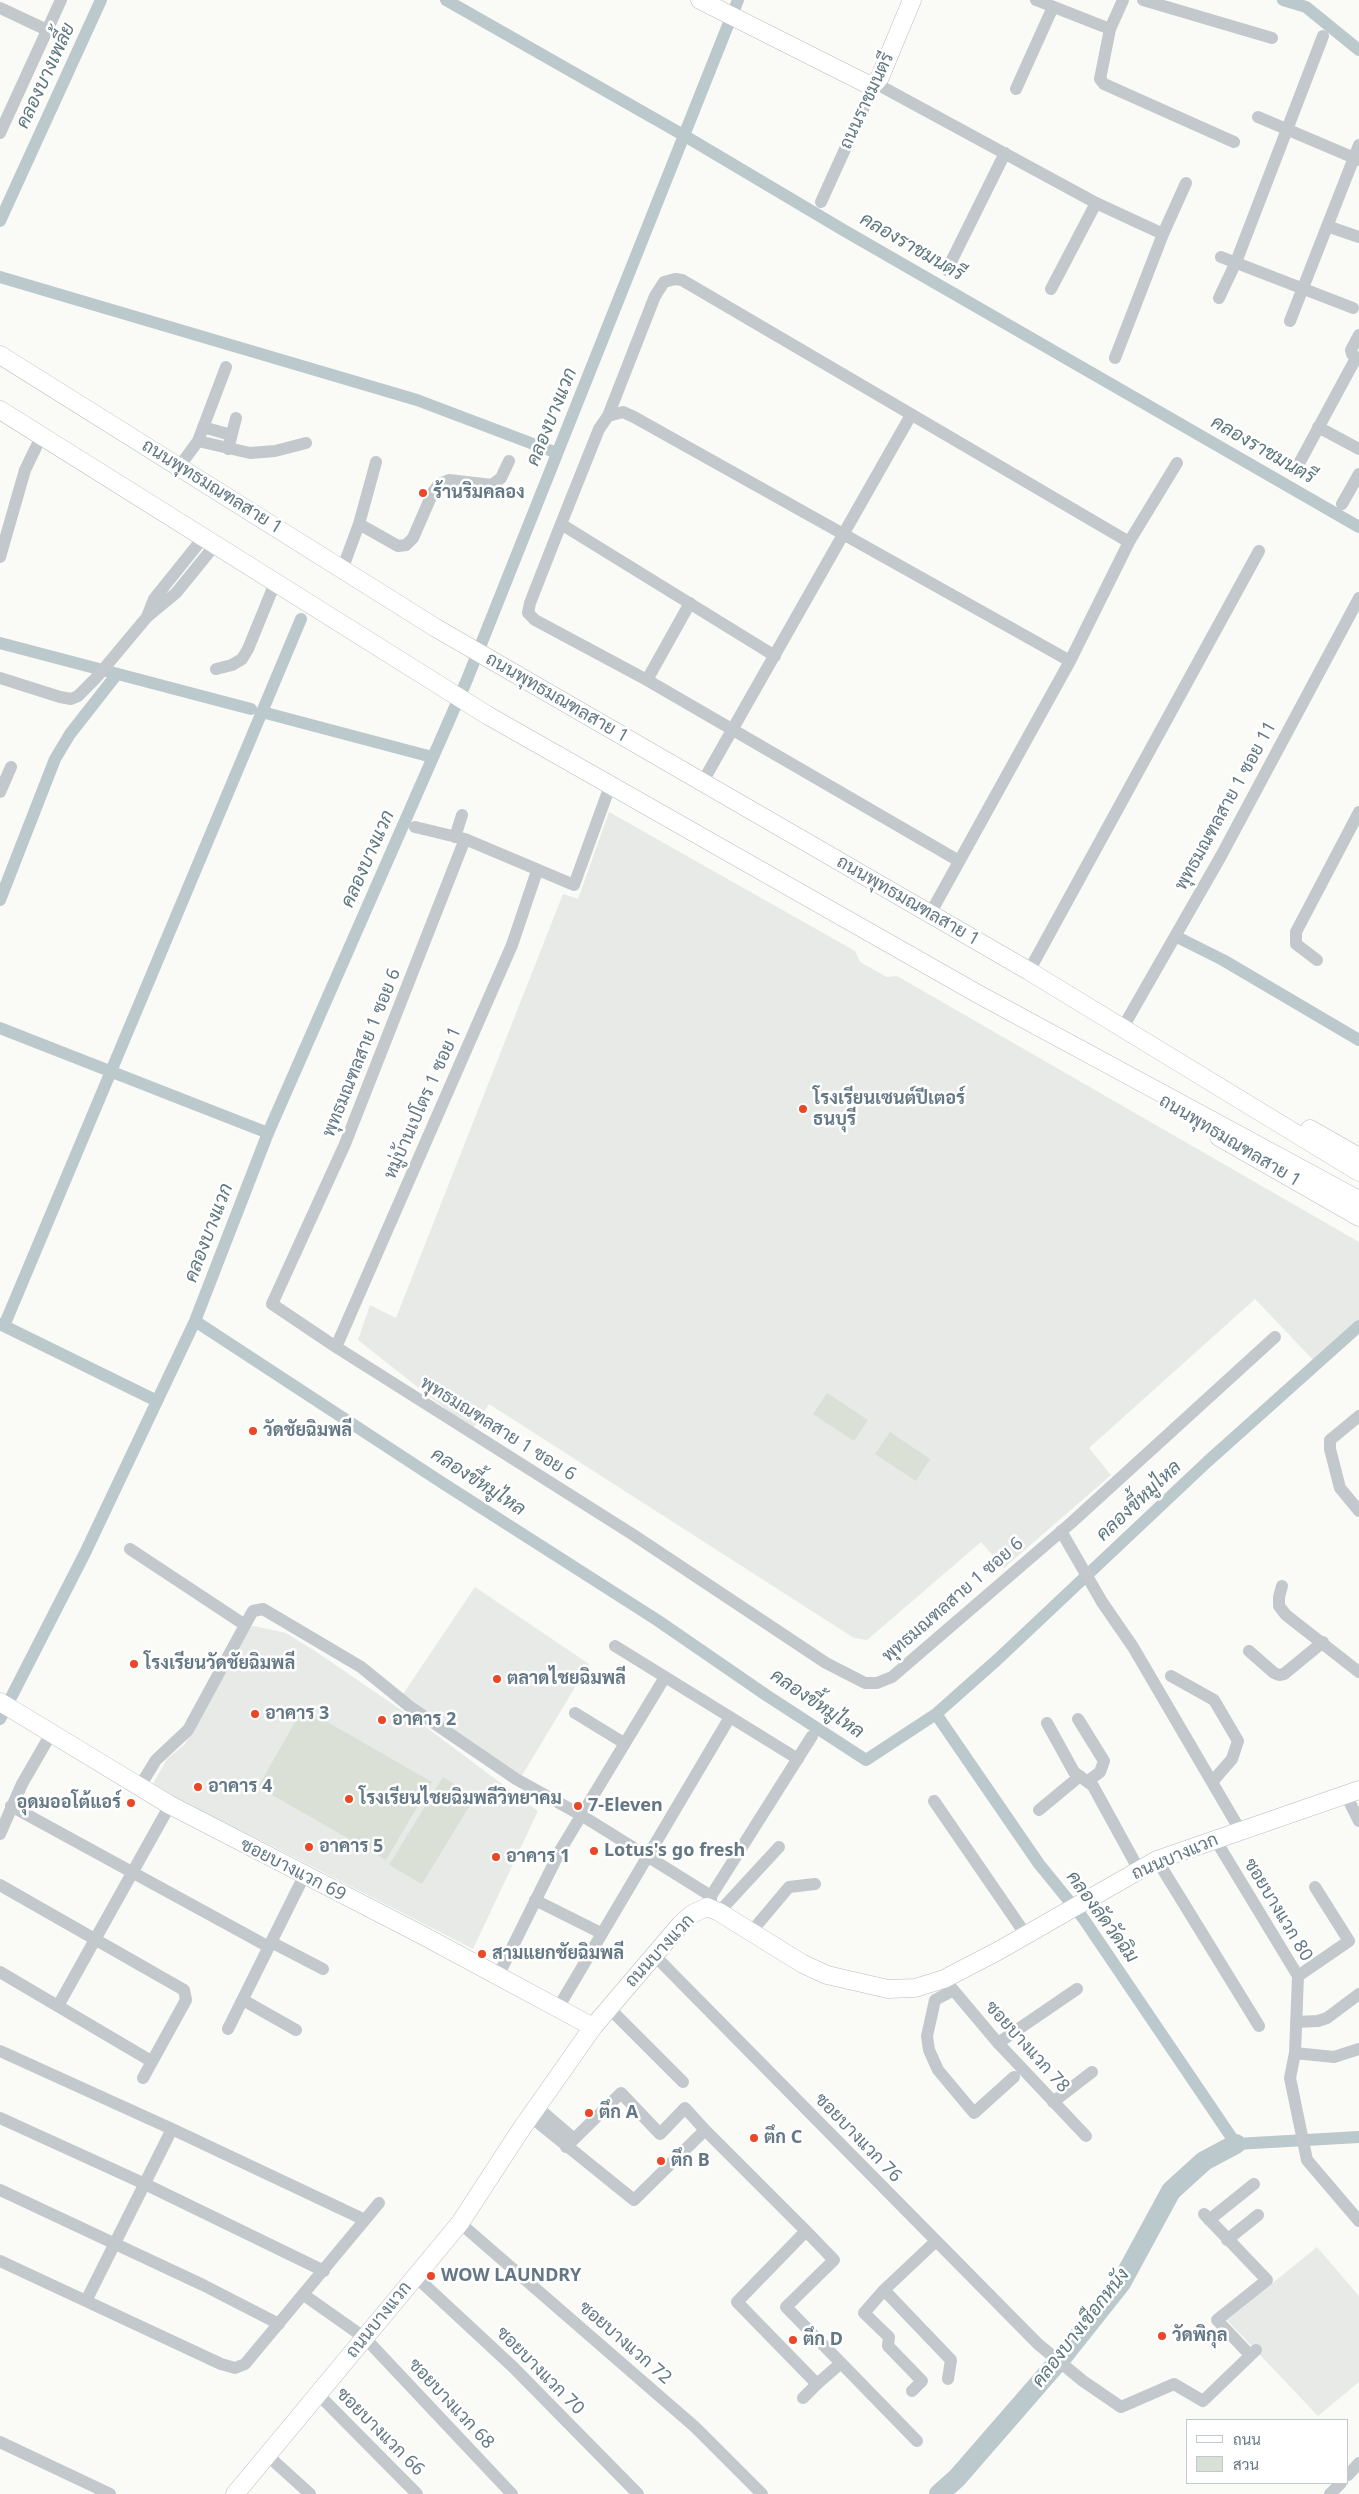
<!DOCTYPE html>
<html>
<head>
<meta charset="utf-8">
<style>
  body { margin:0 }
  #map { position:relative; width:1359px; height:2494px; overflow:hidden; background:#fafaf7; font-family:"Noto Sans",Sarabun,sans-serif }
  canvas { display:block }
  .legend { position:absolute; left:1186px; top:2419px; width:162px; height:65px; box-sizing:border-box; background:#fff; border:1px solid #c1c9ce; margin:0; padding:6px 9px; list-style:none; font-size:15px; color:#637884 }
  .legend li { display:flex; align-items:center; gap:10px; height:25px }
  .legend b { width:25px; border:1px solid #c1c9ce }
</style>
</head>
<body>
<div id="map">
<canvas width="1359" height="2494"></canvas>
<ul class="legend">
<li><b style="height:6px;background:#fff"></b>ถนน</li>
<li><b style="height:14px;background:#dae0d6"></b>สวน</li>
</ul>
</div>
<script>
const context = document.querySelector('canvas').getContext('2d');
context.lineJoin = 'round';
function paint(path, color) { context.fillStyle = color; context.fill(path, 'evenodd'); }
const toPath = rows => new Path2D(rows.map(r => 'M' + r).join(''));
function strokePath(path, color, width, dash) { context.strokeStyle = color; context.lineWidth = width; context.lineCap = dash ? 'butt' : 'round'; context.setLineDash(dash || []); context.stroke(path); }
function drawText(font, color, halo, rows, align = 'center') {
  context.font = font + ' "Noto Sans",Sarabun,sans-serif'; context.lineWidth = 5; context.setLineDash([]); context.textBaseline = 'middle'; context.strokeStyle = halo; context.fillStyle = color; for (const [text, x, y, turn = 0] of rows) {
    context.save(); context.translate(x, y); context.rotate((+turn || 0) * Math.PI / 180); context.textAlign = isNaN(turn) ? turn : align; if (halo) context.strokeText(text, 0, 0); context.fillText(text, 0, 0); context.restore();
  }
}
const built = toPath([
  [609,812,855,951,860,962,887,977,897,976,1359,1242,1359,1322,1316,1363,1255,1299,1089,1448,1111,1475,1004,1568,981,1542,867,1640,854,1638,489,1404,472,1430,358,1340,370,1305,396,1318,563,894,578,899],
  [475,1587,589,1664,521,1777,403,1694],
  [254,1626,286,1633,318,1653,426,1727,538,1811,473,1949,272,1846,151,1787,167,1759,185,1744,248,1628],
  [1317,2247,1359,2296,1359,2382,1318,2416,1227,2320]
]);
const green = toPath([
  [827,1393,868,1420,854,1441,813,1414],
  [890,1432,930,1459,916,1481,875,1454],
  [303,1708,432,1782,386,1860,258,1787],
  [443,1777,475,1797,422,1884,389,1865]
]);
const canal = toPath([
  [446,0,685,136,845,231,1359,527],
  [1283,0,1306,7,1359,50],
  [0,221,101,0],
  [0,277,417,400,557,453],
  [0,643,251,709],
  [262,712,432,757],
  [0,900,55,759,70,734,117,674],
  [1181,939,1223,960,1359,1040],
  [0,1028,268,1133],
  [195,1321,441,1482,657,1620,766,1695,866,1760,936,1714,998,1659,1207,1462,1359,1326],
  [0,1324,157,1401],
  [4,1326,301,619],
  [936,1714,1039,1864,1083,1918,1236,2144,1359,2137],
  [0,1719,85,1553,195,1321,268,1133,466,682,738,0]
]);
const river = toPath([
  [939,2494,957,2478,1063,2356,1121,2283,1171,2191,1204,2161,1236,2144]
]);
const street = toPath([
  [1036,0,1110,29],
  [1123,0,1110,29,1100,79,1104,84,1234,142],
  [1143,0,1272,38],
  [0,8,47,30],
  [1016,89,1053,7],
  [1258,117,1359,160],
  [0,133,61,0],
  [821,202,875,83,1096,203,1163,234],
  [1327,226,1359,237],
  [1221,257,1353,308],
  [947,270,1005,153],
  [1051,289,1096,203],
  [1219,298,1236,262,1323,36],
  [1290,321,1359,145],
  [1359,335,1351,350,1352,354,1359,360],
  [1115,358,1163,234,1186,183],
  [608,416,623,412,634,417,1070,661],
  [203,427,231,435],
  [1318,427,1359,449],
  [198,441,226,367],
  [228,449,236,418],
  [179,467,198,441,250,453,275,451,306,443],
  [1295,471,1356,358],
  [1342,504,1359,474],
  [359,524,398,546,406,545,413,538,433,492,439,484,449,480,492,485,501,478,509,461],
  [561,524,775,656],
  [0,557,25,470,41,437],
  [342,570,359,524,376,462],
  [147,617,154,599,203,538],
  [216,669,232,665,242,659,248,649,275,583],
  [0,678,60,697,71,699,78,696,96,678,147,617,176,593,215,545],
  [647,680,690,603],
  [702,783,911,415],
  [0,792,11,767],
  [415,827,465,839,574,885,610,786],
  [455,837,462,815],
  [465,839,345,1144,272,1304,336,1347,632,1534,826,1663,865,1683,877,1683,892,1677,1071,1523,1275,1337],
  [959,861,647,680,535,620,528,613,530,603,561,524,599,429,608,416,655,296,664,282,675,279,682,280,1129,542],
  [930,914,1070,661,1129,542,1177,463],
  [1317,960,1296,944,1296,932,1359,812],
  [1029,971,1259,551],
  [1122,1029,1221,856,1359,598],
  [336,1347,512,945,537,871],
  [1359,1416,1330,1440,1330,1449,1340,1488,1359,1511],
  [1061,1531,1102,1602,1133,1647,1240,1830],
  [130,1549,245,1625],
  [1282,1586,1279,1597,1279,1606,1286,1615,1359,1672],
  [615,1646,798,1759],
  [1249,1651,1274,1673,1279,1675,1284,1674,1323,1642],
  [1171,1676,1214,1700,1238,1741,1232,1759,1212,1782],
  [575,1713,624,1743],
  [1078,1719,1104,1761,1100,1772,1088,1781],
  [1047,1723,1074,1772,1093,1786,1139,1870],
  [140,1786,156,1760,188,1730,250,1616,253,1611,263,1609,361,1667,409,1706,516,1779,581,1815,711,1896,711,1908],
  [1346,1795,1359,1821],
  [934,1801,1026,1935],
  [11,1806,269,1947],
  [1039,1810,1080,1776],
  [0,1834,22,1784,52,1732],
  [1215,1839,1298,1976,1295,2053,1290,2078,1307,2160,1359,2221],
  [1157,1860,1259,2026],
  [0,1885,184,1990,186,2000,143,2078],
  [711,1896,812,1736],
  [535,1900,601,1933],
  [719,1912,779,1847],
  [751,1932,789,1887,815,1884],
  [271,1942,323,1969],
  [654,1955,1038,2344,1083,2381,1121,2407,1174,2384,1203,2401,1256,2350],
  [0,1972,151,2061],
  [498,1976,561,1849,665,1677],
  [1298,1976,1349,1941,1315,1887],
  [944,1979,998,2043,1086,2136],
  [952,1991,935,2000,927,2036,929,2050,938,2070,974,2113,1014,2077],
  [243,2000,296,2030],
  [58,2006,170,1805],
  [558,2008,730,1717],
  [609,2008,683,2082],
  [1296,2022,1318,2021,1327,2018,1359,1994],
  [228,2029,304,1876],
  [998,2043,1077,1989],
  [0,2051,172,2129,365,2220],
  [1295,2053,1334,2057,1359,2049],
  [1053,2102,1092,2072],
  [537,2107,573,2138],
  [530,2116,634,2200,705,2130],
  [0,2118,145,2184,324,2271],
  [566,2147,621,2093,660,2134,685,2108,705,2130,806,2231,834,2260,786,2307,841,2363,817,2384,737,2302,806,2231],
  [0,2190,203,2285,279,2324],
  [1204,2214,1267,2280,1217,2320,1250,2355],
  [1209,2220,1254,2184],
  [460,2223,695,2427,762,2494],
  [1227,2240,1258,2215],
  [0,2261,221,2364,235,2368,245,2364,379,2203],
  [415,2276,513,2367,638,2494],
  [884,2290,951,2360,948,2379],
  [304,2295,365,2338,512,2494],
  [86,2301,172,2129],
  [841,2363,917,2441],
  [912,2391,922,2381,888,2346,889,2337,864,2313,884,2290,935,2242],
  [318,2394,417,2494],
  [803,2398,817,2384],
  [0,2442,110,2494],
  [266,2454,310,2494],
  [1348,2475,1359,2463],
  [1330,2494,1341,2483]
]);
const secondary = toPath([
  [700,0,867,84,875,83,880,77,912,0],
  [0,355,436,628,1029,971,1359,1172],
  [0,410,487,715,978,994,1359,1200],
  [1310,1129,1359,1157],
  [1219,1137,1359,1217],
  [0,1702,170,1805,422,1935,593,2027],
  [235,2494,460,2223,522,2128,593,2027,680,1925,692,1914,707,1907,719,1912,803,1964,827,1975,888,1989,915,1988,944,1979,998,1951,1157,1860,1359,1790]
]);
const markers = [
  [423,493,5,"#eb4626"],
  [803,1109,5,"#eb4626"],
  [253,1431,5,"#eb4626"],
  [134,1664,5,"#eb4626"],
  [497,1679,5,"#eb4626"],
  [255,1714,5,"#eb4626"],
  [382,1720,5,"#eb4626"],
  [198,1787,5,"#eb4626"],
  [349,1799,5,"#eb4626"],
  [131,1803,5,"#eb4626"],
  [578,1806,5,"#eb4626"],
  [309,1847,5,"#eb4626"],
  [594,1851,5,"#eb4626"],
  [496,1857,5,"#eb4626"],
  [482,1954,5,"#eb4626"],
  [589,2113,5,"#eb4626"],
  [754,2138,5,"#eb4626"],
  [661,2161,5,"#eb4626"],
  [431,2276,5,"#eb4626"],
  [1162,2336,5,"#eb4626"],
  [793,2340,5,"#eb4626"]
];
const streetNames = [
  ["ถนนราชมนตรี",867,101,-65],
  ["ถนนพุทธมณฑลสาย 1",212,487,32],
  ["ถนนพุทธมณฑลสาย 1",557,698,30],
  ["พุทธมณฑลสาย 1 ซอย 11",1226,806,-61],
  ["ถนนพุทธมณฑลสาย 1",908,901,30],
  ["พุทธมณฑลสาย 1 ซอย 6",362,1053,-68],
  ["หมู่บ้านเปโตร 1 ซอย 1",423,1103,-66],
  ["ถนนพุทธมณฑลสาย 1",1230,1141,31],
  ["พุทธมณฑลสาย 1 ซอย 6",498,1429,32],
  ["พุทธมณฑลสาย 1 ซอย 6",953,1600,-41],
  ["ถนนบางแวก",1175,1857,-23],
  ["ซอยบางแวก 69",293,1870,27],
  ["ซอยบางแวก 80",1278,1910,59],
  ["ถนนบางแวก",660,1951,-47],
  ["ซอยบางแวก 78",1027,2047,48],
  ["ซอยบางแวก 76",858,2138,46],
  ["ถนนบางแวก",379,2320,-51],
  ["ซอยบางแวก 72",625,2343,41],
  ["ซอยบางแวก 70",540,2371,45],
  ["ซอยบางแวก 68",451,2404,47],
  ["ซอยบางแวก 66",380,2432,45]
];
const poiNames = [
  ["ร้านริมคลอง",433,493],
  ["โรงเรียนเซนต์ปีเตอร์",813,1099],
  ["ธนบุรี",813,1120],
  ["วัดชัยฉิมพลี",263,1431],
  ["โรงเรียนวัดชัยฉิมพลี",144,1664],
  ["ตลาดไชยฉิมพลี",507,1679],
  ["อาคาร 3",265,1714],
  ["อาคาร 2",392,1720],
  ["อาคาร 4",208,1787],
  ["โรงเรียนไชยฉิมพลีวิทยาคม",359,1799],
  ["อุดมออโต้แอร์",121,1803,"right"],
  ["7-Eleven",588,1806],
  ["อาคาร 5",319,1847],
  ["Lotus's go fresh",604,1851],
  ["อาคาร 1",506,1857],
  ["สามแยกชัยฉิมพลี",492,1954],
  ["ตึก A",599,2113],
  ["ตึก C",764,2138],
  ["ตึก B",671,2161],
  ["WOW LAUNDRY",441,2276],
  ["วัดพิกุล",1172,2336],
  ["ตึก D",803,2340]
];
const waterNames = [
  ["คลองบางเพลี้ย",46,76,-65],
  ["คลองราชมนตรี",912,247,30],
  ["คลองบางแวก",552,417,-68],
  ["คลองราชมนตรี",1263,450,30],
  ["คลองบางแวก",368,859,-66],
  ["คลองบางแวก",209,1233,-69],
  ["คลองขี้หมูไหล",478,1482,33],
  ["คลองขี้หมูไหล",1139,1501,-43],
  ["คลองขี้หมูไหล",817,1704,34],
  ["คลองลัดวัดฉิม",1102,1917,54],
  ["คลองบางเชือกหนัง",1081,2328,-52]
];
paint(built, '#e8eae8');
paint(green, '#dae0d6');
strokePath(canal, '#bbc9cc', 12);
strokePath(river, '#bbc9cc', 20);
strokePath(secondary, '#b7bec2', 19);
strokePath(street, '#c3c8cc', 12);
strokePath(secondary, '#fff', 18);
for (const [x, y, r, color] of markers) { const dot = new Path2D(); dot.arc(x, y, r, 0, 2 * Math.PI); context.fillStyle = color; context.fill(dot); strokePath(dot, '#fff', 2); }
drawText('18px', '#637884', '#fff', streetNames);
drawText('bold 18px', '#637884', '#fff', poiNames, 'left');
drawText('italic 19px', '#5e777d', '#fff', waterNames);
</script>
</body>
</html>
